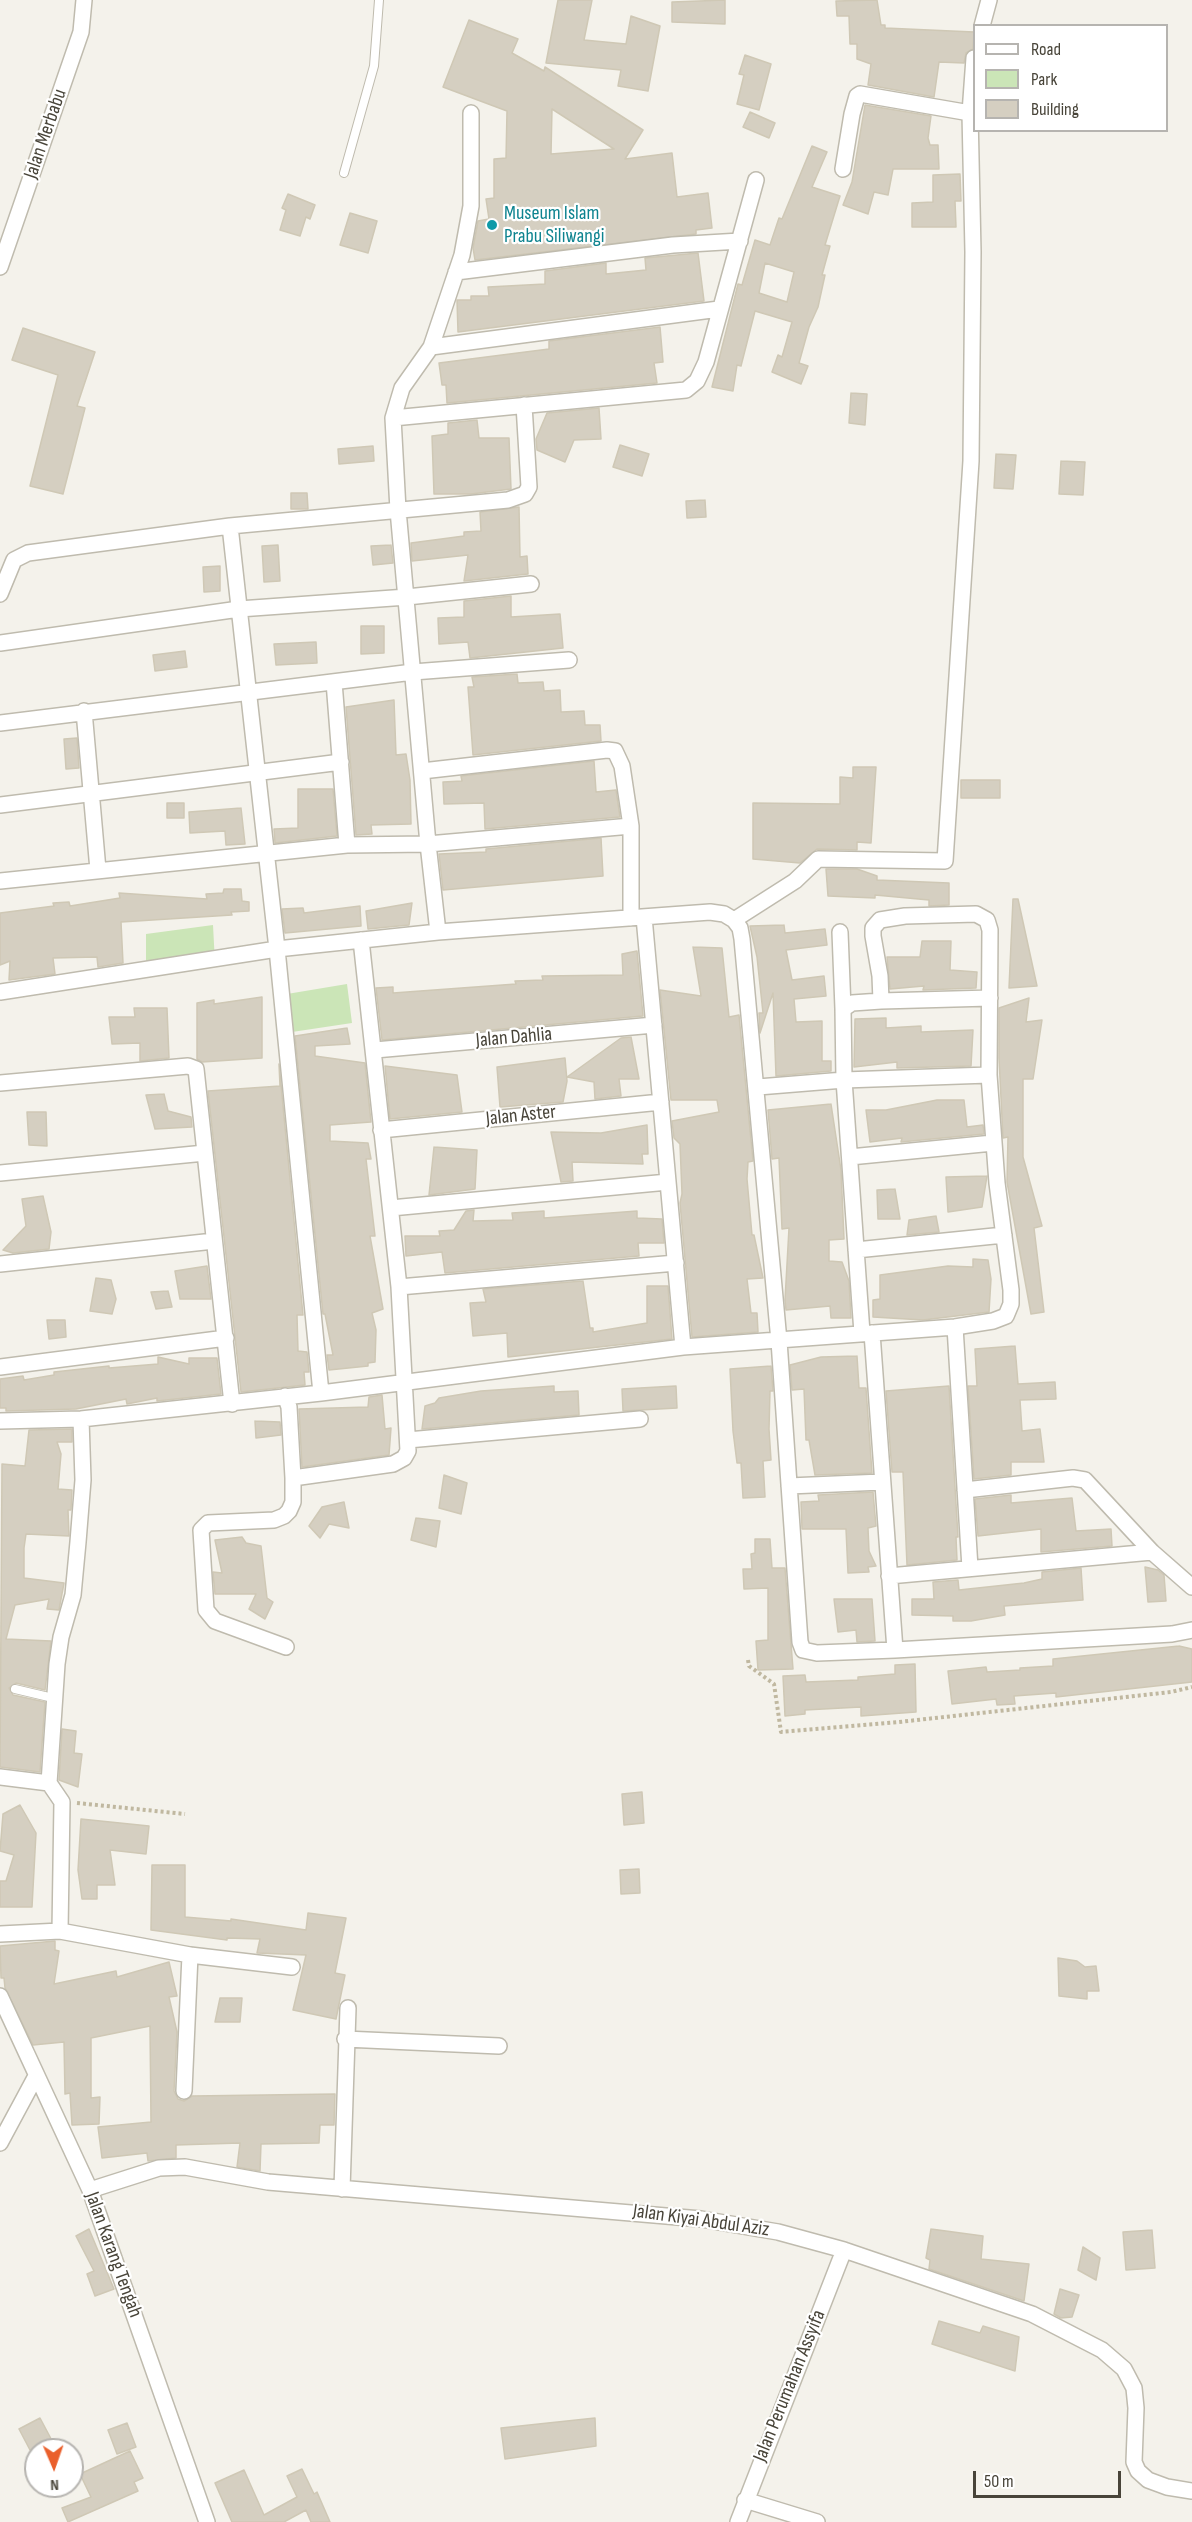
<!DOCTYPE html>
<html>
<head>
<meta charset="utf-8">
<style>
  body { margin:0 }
  #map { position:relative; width:1192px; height:2522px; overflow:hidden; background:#f4f2eb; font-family:"Sofia Sans Condensed",sans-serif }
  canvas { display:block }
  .legend { position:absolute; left:973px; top:24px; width:195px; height:108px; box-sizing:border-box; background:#fff; border:2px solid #b6b4b0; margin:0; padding:8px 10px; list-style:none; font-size:18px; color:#484439 }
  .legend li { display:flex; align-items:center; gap:12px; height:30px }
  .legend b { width:30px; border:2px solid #b6b4b0 }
  .north { position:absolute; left:24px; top:2438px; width:60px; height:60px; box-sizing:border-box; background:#fff; border:2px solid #b6b4b0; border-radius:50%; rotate:178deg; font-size:16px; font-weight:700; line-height:24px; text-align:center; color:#484439 }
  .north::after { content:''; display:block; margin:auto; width:21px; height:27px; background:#ea602c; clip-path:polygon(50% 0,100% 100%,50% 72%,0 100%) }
  .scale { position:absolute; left:973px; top:2471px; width:148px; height:27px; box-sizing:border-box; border:3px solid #484439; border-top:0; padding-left:8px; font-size:18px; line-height:21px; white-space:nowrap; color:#484439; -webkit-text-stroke:4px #fff; paint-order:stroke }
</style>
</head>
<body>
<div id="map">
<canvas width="1192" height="2522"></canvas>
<ul class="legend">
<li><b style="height:8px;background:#fff"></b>Road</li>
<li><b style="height:16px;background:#cbe5b7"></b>Park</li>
<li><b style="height:16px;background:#d5cfc1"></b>Building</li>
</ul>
<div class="north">N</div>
<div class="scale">50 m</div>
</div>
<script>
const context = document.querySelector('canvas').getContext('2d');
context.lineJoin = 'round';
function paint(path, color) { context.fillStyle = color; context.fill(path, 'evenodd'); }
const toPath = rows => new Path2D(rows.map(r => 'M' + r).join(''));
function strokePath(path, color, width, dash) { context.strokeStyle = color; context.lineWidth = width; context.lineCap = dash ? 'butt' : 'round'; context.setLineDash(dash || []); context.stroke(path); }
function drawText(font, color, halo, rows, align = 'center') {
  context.font = font + ' "Sofia Sans Condensed",sans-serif'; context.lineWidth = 4.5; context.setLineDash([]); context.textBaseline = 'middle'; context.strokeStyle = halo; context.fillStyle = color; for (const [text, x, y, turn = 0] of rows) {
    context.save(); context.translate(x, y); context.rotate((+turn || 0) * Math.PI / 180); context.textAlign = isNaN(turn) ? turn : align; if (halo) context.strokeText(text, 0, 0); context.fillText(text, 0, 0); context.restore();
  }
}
const green = toPath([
  [213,925,215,963,146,970,146,934],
  [347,984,352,1023,292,1032,287,994]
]);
const building = toPath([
  [558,0,592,0,584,40,626,44,631,16,660,26,648,91,618,86,621,70,546,63,558,0],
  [725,0,725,24,672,22,672,2,725,0],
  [877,0,881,25,885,25,885,28,974,32,973,49,966,53,964,63,939,62,934,97,868,85,871,64,857,59,857,44,850,44,849,16,837,16,836,1,877,0],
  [469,20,518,39,512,53,544,71,545,67,643,130,625,159,672,153,677,197,708,193,712,228,696,230,696,234,475,260,473,248,478,221,489,219,486,199,494,198,494,159,506,158,507,111,443,87,469,20],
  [552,109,614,149,551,154,552,109],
  [745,55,771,64,759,110,737,104,744,75,739,74,745,55],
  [865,105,931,116,928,138,930,145,938,145,939,169,893,169,888,195,874,192,868,214,843,205,852,182,865,105],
  [750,112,775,123,769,138,743,127,750,112],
  [812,146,827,152,812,187,840,196,825,245,830,246,822,275,825,275,818,307,809,327,799,363,808,366,801,384,772,372,778,355,782,357,792,322,755,311,741,366,737,365,733,391,712,387,738,284,742,285,755,240,770,245,779,218,782,219,812,146],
  [765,263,794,272,787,302,759,293,765,263],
  [960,174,961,201,955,201,956,227,912,227,912,203,933,202,933,175,960,174],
  [288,194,315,205,310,219,306,217,300,236,280,230,286,210,282,208,288,194],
  [350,213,377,221,368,253,340,245,350,213],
  [698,253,704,301,458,332,457,300,471,300,471,296,489,296,488,287,545,284,545,271,606,263,606,274,646,270,645,258,698,253],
  [660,327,663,362,654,363,657,383,447,403,446,385,442,385,439,363,549,349,549,341,660,327],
  [23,328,95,352,77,406,85,408,63,494,30,486,58,375,12,360,23,328],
  [851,393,867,394,865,425,849,423,851,393],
  [599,408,601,439,574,440,565,462,537,450,536,439,547,413,599,408],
  [477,420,479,438,509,438,511,489,471,494,434,494,432,436,448,434,448,423,477,420],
  [620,445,649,454,642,476,613,467,620,445],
  [373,446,374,461,339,464,338,449,373,446],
  [996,454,1016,455,1013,489,994,488,996,454],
  [1061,461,1085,462,1083,495,1059,494,1061,461],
  [291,493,307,493,308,509,291,509,291,493],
  [705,500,706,517,687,518,686,501,705,500],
  [519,507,520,557,527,556,528,574,464,581,468,555,412,561,411,543,464,536,464,532,481,531,480,512,519,507],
  [278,545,280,581,264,582,262,546,278,545],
  [391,545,393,563,373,565,371,546,391,545],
  [220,566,220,591,204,592,203,567,220,566],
  [511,596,511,617,560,614,563,648,470,658,468,642,439,644,438,618,464,617,464,601,511,596],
  [361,626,384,626,384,653,361,654,361,626],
  [316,642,317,663,276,665,274,644,316,642],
  [185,651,187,667,155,671,153,655,185,651],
  [517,674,518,683,543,682,544,691,560,690,561,712,584,711,585,725,600,725,601,741,473,755,468,687,474,687,472,677,517,674],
  [394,700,396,755,406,754,410,780,411,824,371,825,372,834,356,835,346,707,394,700],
  [77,738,79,768,66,769,64,739,77,738],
  [594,761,596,792,616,790,620,817,485,829,484,803,444,804,443,782,462,781,461,776,594,761],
  [853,767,876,767,871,843,857,842,857,850,817,849,800,863,753,859,753,803,840,804,840,777,853,778,853,767],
  [961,780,1000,780,1000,798,961,798,961,780],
  [298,789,333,789,337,836,275,843,274,829,298,828,298,789],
  [167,803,184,803,184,818,167,818,167,803],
  [241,808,245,844,226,845,225,831,190,833,189,812,241,808],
  [601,838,603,876,443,890,439,854,486,852,486,849,601,838],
  [826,869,857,869,877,876,877,880,949,883,949,905,929,906,929,900,875,895,875,898,828,896,826,869],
  [224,889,241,889,242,901,249,902,249,911,231,912,232,915,121,922,123,963,98,967,97,957,53,958,55,974,9,980,10,961,0,965,0,913,54,906,53,903,69,902,70,906,120,898,119,893,207,899,206,894,223,893,224,889],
  [1013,899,1018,899,1037,986,1009,988,1013,899],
  [412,903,409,925,368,929,366,911,412,903],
  [360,906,361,926,285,933,282,909,303,908,304,913,360,906],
  [784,925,785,933,825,929,827,945,786,950,792,980,824,976,826,996,794,999,796,1022,822,1021,822,1061,831,1061,831,1071,776,1076,773,993,760,1033,759,1013,763,1013,757,957,750,926,784,925],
  [922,941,951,941,950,970,977,972,976,988,923,990,924,986,890,989,887,957,920,957,922,941],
  [693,947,722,948,729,1017,739,1015,753,1161,748,1162,747,1179,752,1235,754,1235,763,1278,747,1279,751,1313,757,1313,758,1332,692,1337,680,1203,682,1194,680,1144,674,1138,672,1121,719,1112,717,1100,671,1100,660,990,701,996,693,947],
  [637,951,643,1016,382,1040,376,988,393,987,393,993,516,984,515,981,543,980,542,976,623,975,622,954,637,951],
  [262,997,262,1058,202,1062,197,1059,197,1003,214,1000,214,1004,262,997],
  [1029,998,1026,1022,1042,1020,1033,1079,1023,1079,1023,1157,1042,1226,1034,1228,1044,1312,1031,1314,1007,1182,1008,1137,1003,1138,999,1058,999,1008,1029,998],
  [134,1008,167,1008,169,1058,140,1061,140,1043,112,1044,109,1017,135,1017,134,1008],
  [886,1018,886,1028,921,1026,921,1032,973,1030,971,1066,897,1068,897,1062,854,1067,855,1019,886,1018],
  [347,1028,350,1044,315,1046,315,1056,365,1063,371,1122,330,1125,330,1141,368,1143,371,1159,366,1159,375,1236,370,1236,383,1309,372,1313,376,1330,375,1362,368,1363,368,1366,329,1370,327,1355,333,1355,325,1314,323,1314,295,1036,347,1028],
  [631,1037,639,1079,619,1079,621,1096,595,1099,594,1082,567,1077,621,1038,631,1037],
  [565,1058,567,1081,563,1102,500,1107,497,1067,565,1058],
  [279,1064,303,1315,297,1315,298,1351,307,1352,309,1372,304,1372,305,1385,241,1392,208,1091,280,1086,279,1064],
  [385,1066,457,1075,462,1112,390,1119,385,1066],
  [164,1094,168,1111,191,1117,192,1127,155,1129,146,1095,164,1094],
  [937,1100,964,1100,967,1127,983,1125,984,1134,901,1142,902,1138,870,1142,866,1110,886,1110,937,1100],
  [831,1104,841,1170,844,1239,829,1240,829,1261,842,1262,849,1281,851,1318,831,1318,830,1306,786,1310,785,1300,789,1228,782,1229,779,1158,772,1159,768,1110,831,1104],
  [27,1112,46,1112,47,1146,29,1145,27,1112],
  [647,1125,648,1154,642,1154,643,1164,572,1162,573,1181,561,1182,551,1132,601,1133,647,1125],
  [434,1147,477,1150,475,1189,429,1195,434,1147],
  [987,1176,982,1207,948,1212,946,1177,987,1176],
  [895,1189,900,1219,878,1219,877,1190,895,1189],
  [43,1196,51,1232,49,1249,13,1253,3,1250,26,1226,22,1199,43,1196],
  [474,1210,473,1221,513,1220,512,1213,544,1211,544,1218,637,1211,637,1218,662,1219,664,1243,638,1243,639,1256,445,1273,442,1252,406,1256,405,1236,440,1236,439,1231,454,1230,466,1211,474,1210],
  [936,1216,939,1232,907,1235,909,1220,936,1216],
  [973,1259,988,1260,991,1279,989,1312,923,1320,873,1317,873,1300,880,1299,880,1275,948,1266,973,1267,973,1259],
  [207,1266,211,1299,180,1299,175,1271,207,1266],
  [96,1278,111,1280,116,1299,112,1314,90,1311,96,1278],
  [583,1281,590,1328,593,1328,593,1332,647,1323,647,1286,668,1286,672,1339,508,1357,507,1333,473,1336,470,1303,486,1302,483,1289,583,1281],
  [168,1291,172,1307,156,1309,151,1292,168,1291],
  [47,1320,65,1320,66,1337,49,1339,47,1320],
  [1015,1346,1018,1384,1055,1382,1056,1399,1020,1400,1022,1431,1040,1429,1044,1462,1011,1462,1011,1475,974,1479,968,1386,977,1386,975,1349,1015,1346],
  [857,1356,859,1388,866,1388,872,1473,815,1475,809,1440,806,1440,804,1389,792,1390,790,1365,821,1357,857,1356],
  [158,1357,189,1364,189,1358,217,1358,221,1394,157,1401,157,1398,127,1404,126,1399,76,1409,6,1411,6,1408,0,1408,0,1379,23,1376,24,1380,54,1375,54,1372,109,1366,109,1368,158,1364,158,1357],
  [771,1366,773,1391,770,1391,769,1429,771,1460,763,1461,765,1497,743,1498,741,1463,737,1463,733,1431,730,1369,771,1366],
  [554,1386,554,1392,578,1391,579,1415,422,1429,425,1406,435,1403,439,1398,481,1391,554,1386],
  [676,1386,677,1408,623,1411,622,1389,676,1386],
  [949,1386,958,1537,956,1537,957,1560,907,1565,903,1472,892,1472,886,1391,949,1386],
  [382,1395,385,1429,391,1428,389,1455,302,1467,299,1409,368,1407,369,1397,382,1395],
  [255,1421,280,1422,281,1435,256,1438,255,1421],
  [72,1429,72,1442,57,1442,61,1454,58,1489,72,1490,71,1510,68,1510,69,1536,26,1534,24,1548,24,1578,64,1583,59,1610,47,1609,49,1599,15,1605,6,1639,51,1641,45,1690,16,1683,9,1688,13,1695,45,1702,40,1772,0,1767,2,1464,25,1466,29,1430,72,1429],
  [444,1475,467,1483,461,1514,439,1508,444,1475],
  [873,1492,876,1526,868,1528,869,1551,876,1566,868,1567,869,1572,848,1573,846,1529,802,1529,801,1502,819,1501,818,1495,873,1492],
  [1011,1495,1011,1503,1072,1498,1076,1531,1111,1529,1112,1546,1041,1552,1041,1529,978,1536,975,1499,1011,1495],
  [344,1502,349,1528,329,1524,320,1538,309,1526,322,1507,344,1502],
  [416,1518,440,1521,436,1547,411,1540,416,1518],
  [242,1537,246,1543,261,1546,267,1598,273,1602,265,1619,249,1609,256,1594,215,1594,213,1572,222,1573,215,1540,242,1537],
  [755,1539,770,1539,772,1568,785,1568,793,1669,758,1670,756,1641,768,1640,768,1588,744,1589,743,1569,752,1569,751,1554,755,1553,755,1539],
  [1145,1567,1158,1570,1164,1575,1166,1601,1148,1602,1145,1567],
  [1081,1568,1083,1600,1004,1606,1005,1615,971,1621,953,1621,953,1616,912,1615,912,1599,934,1599,933,1582,958,1580,959,1590,1024,1583,1042,1579,1042,1572,1081,1568],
  [834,1599,872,1599,875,1641,857,1642,856,1630,838,1632,834,1599],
  [1179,1646,1192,1649,1192,1682,1056,1697,1056,1693,1014,1696,1015,1704,997,1705,996,1699,952,1704,948,1671,986,1667,987,1672,1020,1670,1020,1668,1053,1666,1053,1659,1179,1646],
  [915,1664,916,1712,861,1716,861,1707,805,1710,805,1714,785,1716,783,1676,805,1675,806,1682,858,1680,858,1677,895,1674,895,1665,915,1664],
  [62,1729,76,1731,74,1753,82,1754,78,1787,59,1780,62,1729],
  [642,1792,644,1823,624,1825,622,1794,642,1792],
  [20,1805,36,1833,32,1907,0,1907,0,1881,6,1881,14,1855,0,1851,3,1814,20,1805],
  [81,1819,149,1826,146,1854,110,1850,115,1885,97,1885,97,1899,82,1899,78,1870,81,1819],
  [152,1865,185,1865,185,1917,231,1921,231,1919,306,1930,308,1913,346,1918,335,1973,345,1975,336,2019,293,2010,306,1955,257,1953,260,1939,227,1938,227,1940,151,1930,152,1865],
  [639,1869,640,1893,621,1894,620,1870,639,1869],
  [55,1941,55,1950,59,1951,54,1984,116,1971,117,1977,169,1962,177,1996,169,1997,177,2032,174,2091,178,2099,184,2101,192,2096,335,2094,334,2125,320,2125,319,2143,261,2144,260,2171,237,2167,240,2143,176,2145,176,2158,148,2161,147,2153,102,2158,98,2127,151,2122,150,2026,91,2038,91,2098,100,2097,99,2124,72,2125,70,2093,65,2094,64,2042,33,2045,5,1988,4,1978,1,1978,0,1946,55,1941],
  [1058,1958,1077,1961,1085,1967,1096,1966,1099,1991,1087,1991,1087,1999,1059,1996,1058,1958],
  [220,1998,242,1998,240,2022,215,2022,220,1998],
  [89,2229,114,2289,95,2296,87,2274,94,2271,76,2236,89,2229],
  [931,2229,983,2236,981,2259,1029,2264,1024,2301,929,2269,930,2260,926,2258,931,2229],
  [1152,2230,1155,2268,1126,2270,1123,2232,1152,2230],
  [1083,2247,1100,2258,1096,2280,1078,2270,1083,2247],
  [1060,2289,1079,2295,1072,2317,1061,2318,1054,2314,1060,2289],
  [939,2321,980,2333,983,2326,1019,2337,1015,2371,932,2344,939,2321],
  [40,2418,57,2450,30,2450,19,2429,40,2418],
  [595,2418,596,2446,505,2459,501,2428,595,2418],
  [127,2423,136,2447,117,2454,108,2430,127,2423],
  [130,2451,143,2478,134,2482,138,2491,68,2522,62,2508,91,2497,80,2474,130,2451],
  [302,2469,314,2494,317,2492,330,2522,311,2522,306,2510,284,2522,232,2522,215,2483,244,2470,264,2515,297,2497,287,2476,302,2469]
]);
const path = toPath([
  [748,1660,749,1666,774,1684,781,1732,899,1722,1171,1692,1192,1687],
  [77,1803,185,1814]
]);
const lane = toPath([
  [344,173,374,66,379,0],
  [15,1689,53,1698]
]);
const street = toPath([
  [982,26,989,0],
  [843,169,852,114,857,96,860,94,970,113],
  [0,267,81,32,84,0],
  [456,272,673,245,740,241],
  [431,347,719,309],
  [393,418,686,390,697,381,706,362,756,180],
  [230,526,277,949,321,1393],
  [0,594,14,560,28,553,230,526,508,500,525,494,529,487,524,405],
  [0,643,239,609,407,597,531,584],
  [334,682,347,845],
  [84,711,98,870],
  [0,723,413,672,569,660],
  [422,771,607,750,615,751,622,766,631,826,631,918],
  [0,805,341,762],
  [0,881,347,845,428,844,631,826],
  [644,917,683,1347],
  [734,920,795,881,818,859,945,861,971,461,973,252,970,113,974,58],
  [438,932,428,844,398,510,393,418,402,388,431,347,462,255,471,206,471,113],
  [840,932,843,1009],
  [0,992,277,949,438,932,710,912,724,914,734,920,740,928,742,939,779,1341,800,1642,803,1650,817,1653,895,1650,1172,1634,1192,1630],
  [881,1001,990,998],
  [375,1050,654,1025],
  [0,1083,188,1066,196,1069,232,1404],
  [758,1087,844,1080,989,1075],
  [381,1130,661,1102],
  [850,1157,993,1143],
  [0,1173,205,1153],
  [391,1208,668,1182],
  [856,1250,1004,1235],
  [0,1264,214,1241],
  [399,1287,676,1263],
  [955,1327,970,1568],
  [872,1333,895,1650],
  [0,1367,226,1338],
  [285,1396,289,1407,293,1478,293,1502,289,1511,284,1516,274,1520,208,1523,201,1530,206,1610,215,1621,286,1647],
  [0,1421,81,1419,321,1393,683,1347,955,1327,993,1321,1006,1316,1011,1304,1011,1290,997,1183,989,1075,990,930,987,920,976,914,905,916,880,920,873,928,873,936,880,976,881,1001,852,1003,843,1009,844,1080,862,1333],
  [408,1440,640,1419],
  [293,1478,393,1464,404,1458,408,1451,399,1287,361,940],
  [789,1486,882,1482],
  [965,1490,1073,1478,1085,1480,1152,1552],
  [889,1576,1152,1552,1192,1587],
  [0,1777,49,1783],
  [60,1931,190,1955],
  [0,1934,60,1931,62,1802,49,1783,57,1664,61,1637,73,1595,78,1542,83,1480,81,1419],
  [0,1996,90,2190,207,2522],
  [345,2039,499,2046],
  [184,2091,190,1955,292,1967],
  [0,2143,36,2076],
  [342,2189,348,2008],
  [90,2190,159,2168,185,2167,268,2182,701,2219,778,2232,844,2250,1032,2314,1102,2350,1124,2369,1134,2388,1136,2408,1134,2462,1138,2471,1148,2480,1167,2487,1192,2491],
  [745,2500,817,2522],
  [738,2522,844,2250]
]);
const markers = [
  [492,225,6,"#0f9aa8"]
];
const streetNames = [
  ["Jalan Merbabu",46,134,-71],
  ["Jalan Dahlia",514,1038,-5],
  ["Jalan Aster",521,1116,-6],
  ["Jalan Kiyai Abdul Aziz",701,2221,8],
  ["Jalan Karang Tengah",113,2255,70],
  ["Jalan Perumahan Assyifa",790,2386,-68]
];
const cultureNames = [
  ["Museum Islam",504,214],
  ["Prabu Siliwangi",504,237]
];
paint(green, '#cbe5b7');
paint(building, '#d5cfc1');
strokePath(building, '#cfc8b5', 1.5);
strokePath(lane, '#bfbbae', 10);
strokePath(street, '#bfbbae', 18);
strokePath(path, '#c0b8a0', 4, [3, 3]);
strokePath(lane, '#fff', 8);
strokePath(street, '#fff', 15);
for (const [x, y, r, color] of markers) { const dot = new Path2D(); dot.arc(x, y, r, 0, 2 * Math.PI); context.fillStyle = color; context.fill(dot); strokePath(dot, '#fff', 2); }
drawText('20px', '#484439', '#fff', streetNames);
drawText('20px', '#0d838f', '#fff', cultureNames, 'left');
</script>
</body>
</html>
